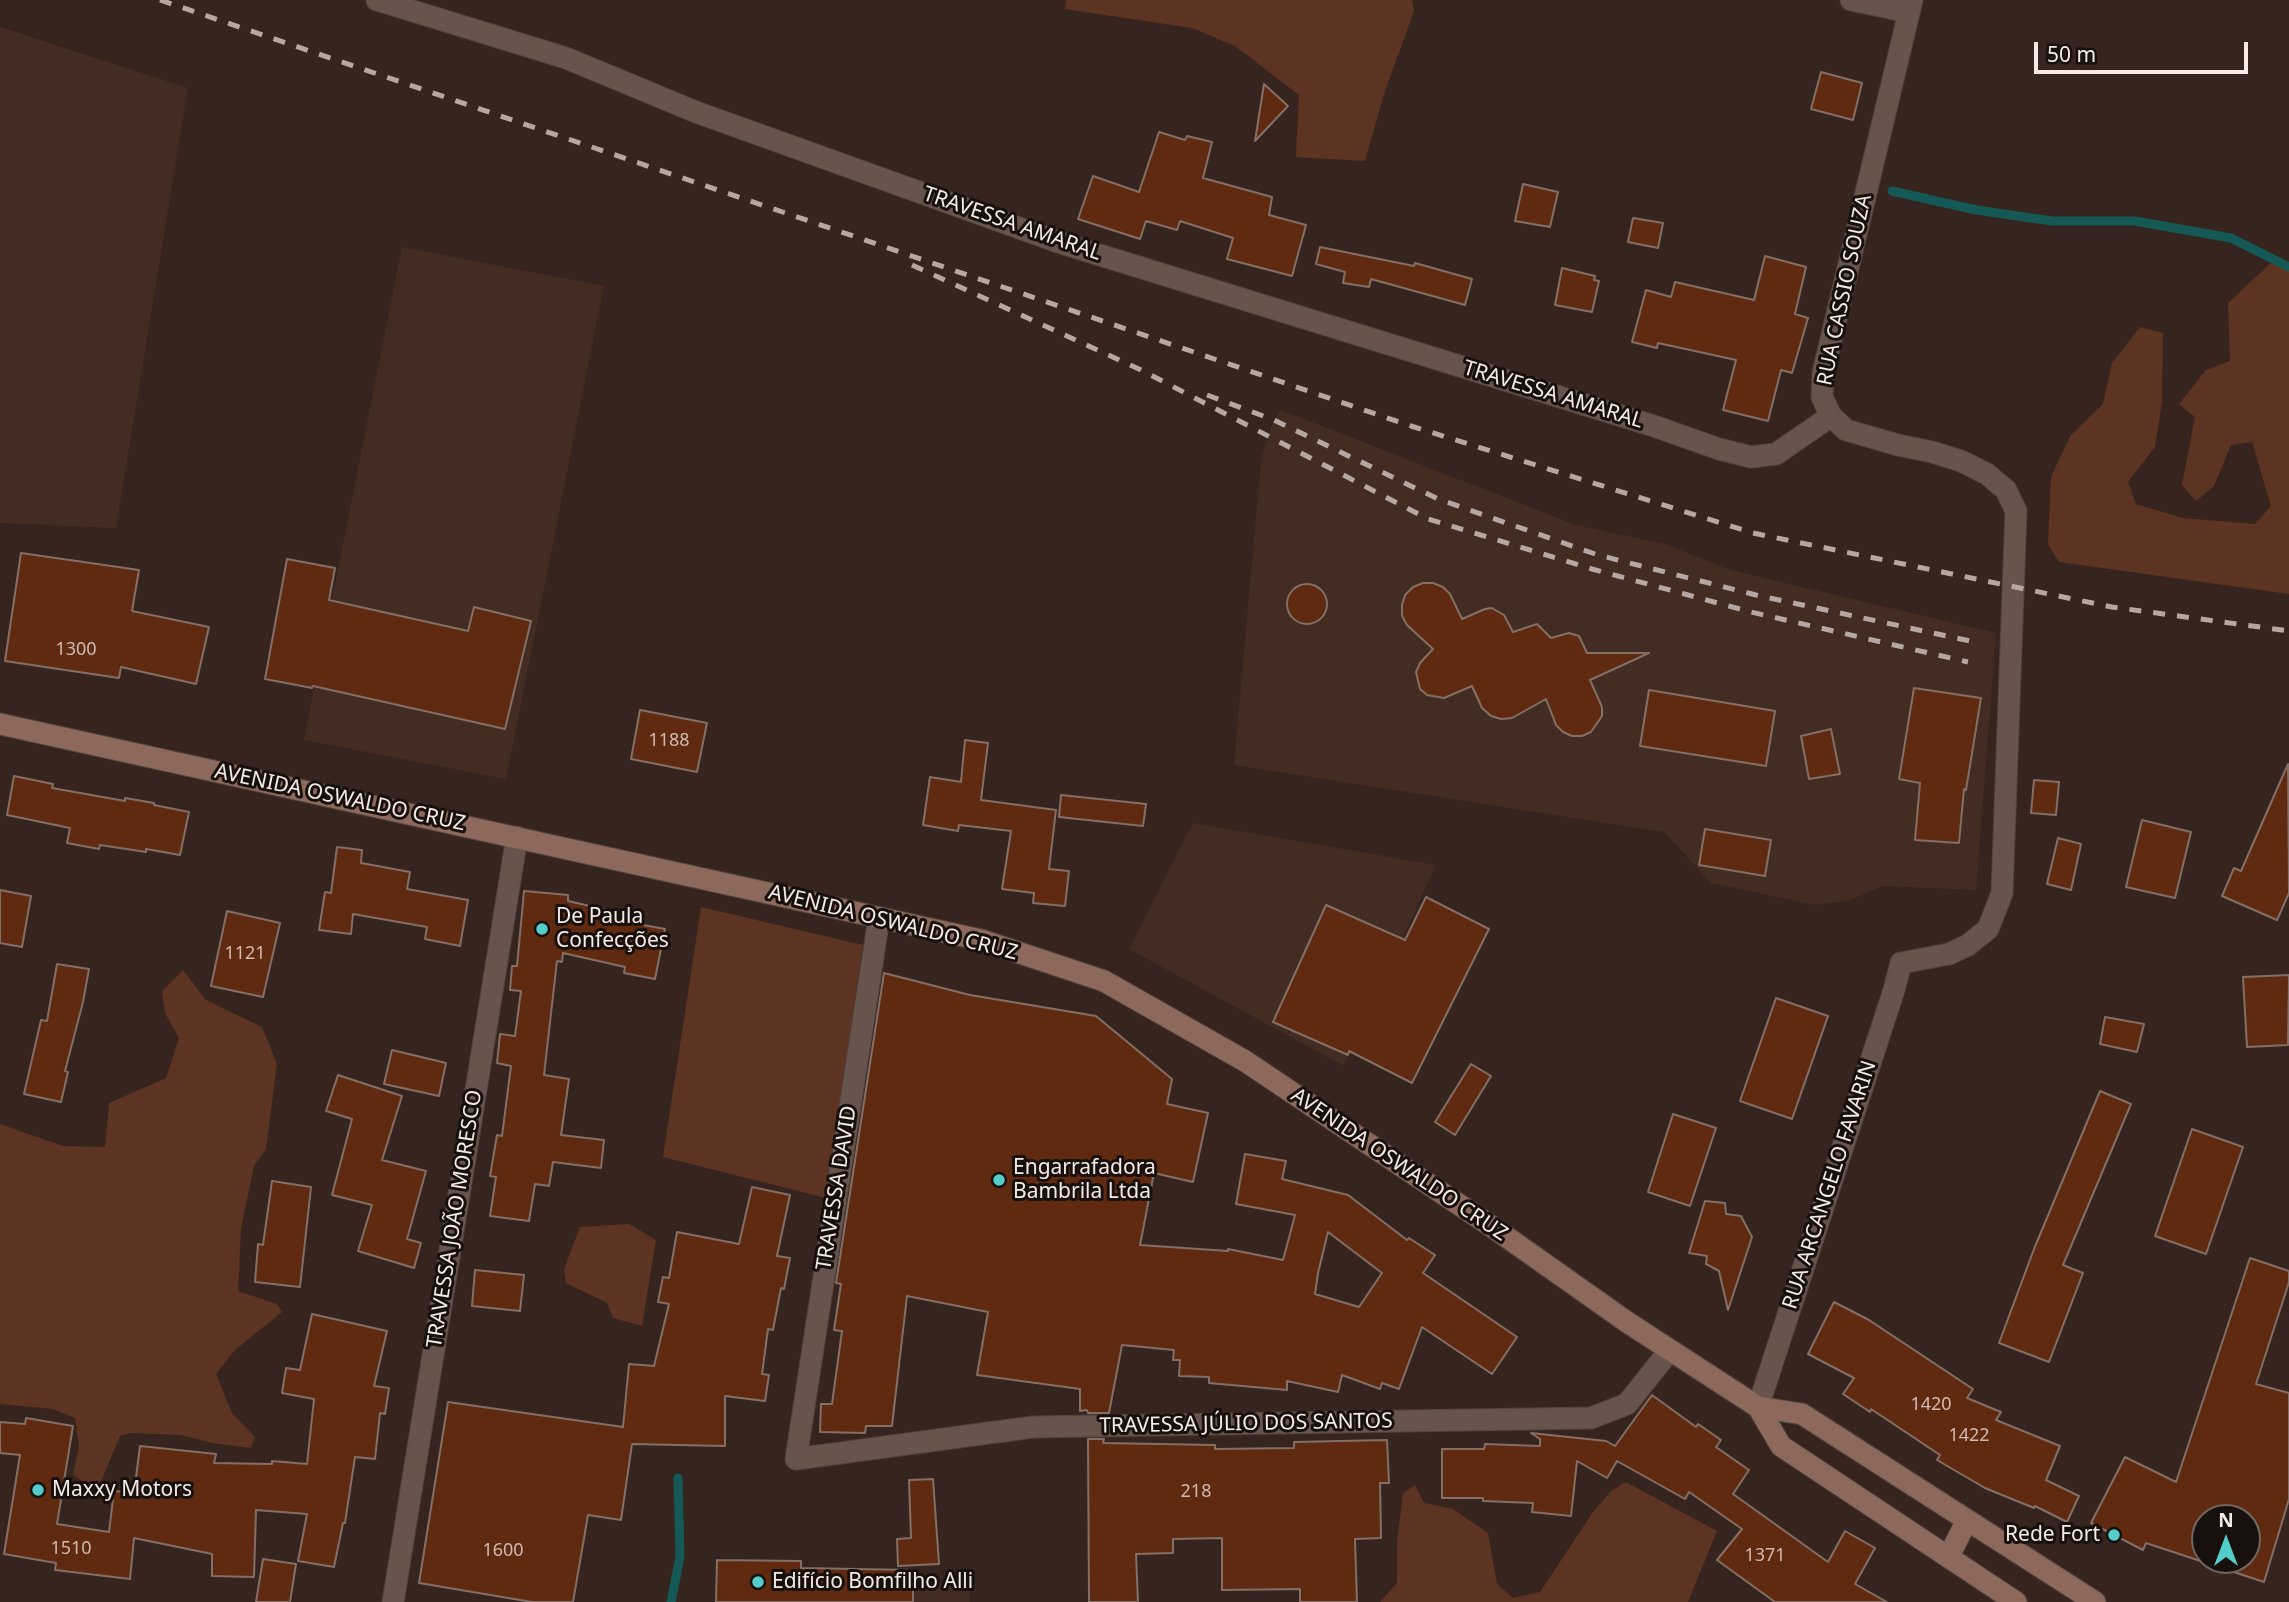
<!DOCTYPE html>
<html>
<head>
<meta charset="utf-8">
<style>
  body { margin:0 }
  #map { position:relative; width:2289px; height:1602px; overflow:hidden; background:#36251e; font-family:"Noto Sans",sans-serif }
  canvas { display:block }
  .north { position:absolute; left:2191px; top:1504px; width:70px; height:70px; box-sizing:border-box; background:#18100d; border:2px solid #706763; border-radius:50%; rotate:0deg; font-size:19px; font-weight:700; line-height:28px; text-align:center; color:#f5eae5 }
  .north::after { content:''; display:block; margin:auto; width:24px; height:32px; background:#53cdca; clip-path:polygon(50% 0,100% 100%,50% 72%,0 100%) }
  .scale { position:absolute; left:2034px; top:42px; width:214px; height:32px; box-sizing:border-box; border:4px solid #f5eae5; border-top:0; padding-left:9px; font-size:21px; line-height:24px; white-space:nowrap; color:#f5eae5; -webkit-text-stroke:5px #18100d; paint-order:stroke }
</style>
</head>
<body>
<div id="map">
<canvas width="2289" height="1602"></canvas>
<div class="north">N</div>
<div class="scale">50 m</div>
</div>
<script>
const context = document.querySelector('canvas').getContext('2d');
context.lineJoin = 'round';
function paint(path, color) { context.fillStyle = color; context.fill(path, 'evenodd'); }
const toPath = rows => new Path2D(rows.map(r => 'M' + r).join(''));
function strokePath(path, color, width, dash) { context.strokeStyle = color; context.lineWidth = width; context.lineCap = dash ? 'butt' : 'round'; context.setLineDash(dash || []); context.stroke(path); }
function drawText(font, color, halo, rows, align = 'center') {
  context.font = font + ' "Noto Sans",sans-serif'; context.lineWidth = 6; context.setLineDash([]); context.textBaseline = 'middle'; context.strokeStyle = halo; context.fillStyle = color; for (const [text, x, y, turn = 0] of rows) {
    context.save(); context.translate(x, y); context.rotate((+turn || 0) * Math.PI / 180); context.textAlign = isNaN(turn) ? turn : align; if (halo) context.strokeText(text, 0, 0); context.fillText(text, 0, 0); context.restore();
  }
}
const built = toPath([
  [0,27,188,88,116,528,0,523],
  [402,247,604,286,506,779,304,740],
  [1281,410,1576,525,1665,544,1730,570,1996,633,1976,890,1882,886,1851,900,1815,905,1711,883,1664,832,1234,765,1261,460,1274,421],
  [1193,823,1436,865,1344,1066,1129,949],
  [882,1582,970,1586,970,1602,881,1602]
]);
const green = toPath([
  [1066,0,1412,0,1414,11,1385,91,1365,161,1296,157,1299,95,1235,46,1192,28,1065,9],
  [2275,259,2289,271,2289,594,2059,562,2048,544,2051,477,2070,436,2103,404,2112,363,2140,327,2163,333,2162,401,2155,447,2128,482,2136,504,2183,518,2255,524,2271,506,2252,442,2231,445,2214,486,2196,501,2182,485,2195,417,2179,404,2206,370,2230,361,2228,303],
  [701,907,863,945,826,1198,663,1157],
  [183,970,206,1000,262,1027,277,1064,266,1149,254,1166,241,1229,238,1291,277,1304,282,1312,235,1350,216,1374,232,1413,255,1437,251,1448,212,1443,181,1435,130,1433,120,1436,100,1484,86,1483,73,1475,79,1446,75,1418,53,1409,0,1404,0,1124,63,1146,105,1147,109,1103,166,1078,179,1038,165,1013,162,991],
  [629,1224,656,1240,642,1326,613,1318,607,1303,566,1283,564,1269,580,1227],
  [1626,1482,1717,1531,1688,1602,1380,1602,1397,1583,1397,1543,1403,1493,1415,1485,1424,1503,1453,1509,1488,1533,1497,1584,1513,1598,1540,1592,1593,1512,1611,1491]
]);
const stream = toPath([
  [1892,191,1976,210,2052,221,2135,221,2231,238,2289,267],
  [671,1602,680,1557,678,1478]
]);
const building = toPath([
  [1821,72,1862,83,1853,120,1811,109,1821,72],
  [1264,84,1288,106,1255,141,1264,84],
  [1159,132,1185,140,1187,136,1212,142,1203,178,1272,197,1269,215,1306,225,1292,276,1227,259,1233,238,1180,221,1177,230,1146,221,1140,239,1078,219,1093,176,1139,192,1159,132],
  [1523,184,1558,192,1550,227,1515,221,1523,184],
  [1633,218,1663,223,1658,248,1628,242,1633,218],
  [1320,247,1414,266,1415,263,1472,279,1465,305,1371,279,1369,287,1343,283,1345,272,1316,264,1320,247],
  [1765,256,1806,267,1795,314,1808,318,1792,373,1781,370,1768,421,1723,410,1736,360,1658,343,1657,348,1632,342,1646,290,1671,297,1675,282,1754,300,1765,256],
  [1562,268,1595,276,1594,280,1599,281,1592,312,1555,305,1562,268],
  [21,553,139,570,132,611,209,627,196,684,121,667,119,678,5,661,21,553],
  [287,559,335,568,329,600,468,631,474,607,531,621,505,729,313,686,312,688,265,679,287,559],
  [1423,583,1433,583,1443,587,1450,594,1462,619,1485,609,1492,608,1504,615,1513,632,1537,624,1551,638,1569,633,1579,636,1587,653,1649,653,1590,680,1602,707,1602,716,1591,732,1582,736,1572,736,1563,732,1556,725,1546,699,1512,718,1501,719,1491,716,1482,708,1472,686,1444,698,1427,695,1420,689,1416,672,1420,663,1433,649,1407,625,1402,616,1402,605,1405,595,1413,587,1423,583],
  '1287 604a20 20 0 1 1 40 0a20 20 0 1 1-40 0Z',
  [1914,688,1981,698,1966,790,1964,789,1959,843,1915,840,1920,783,1899,779,1914,688],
  [1649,690,1775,711,1766,766,1640,746,1649,690],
  [640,710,707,723,697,772,631,759,640,710],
  [1831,729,1840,774,1809,779,1801,736,1831,729],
  [965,740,988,743,981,800,1056,810,1049,869,1069,871,1065,906,1033,903,1034,893,1002,889,1011,831,959,825,958,831,923,825,930,777,961,782,965,740],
  [2288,764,2289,893,2277,920,2222,896,2234,868,2241,871,2288,764],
  [14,776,53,784,52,788,125,801,125,798,154,803,154,805,189,812,180,855,146,849,146,852,100,845,99,849,67,843,70,828,7,815,14,776],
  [2034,780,2059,782,2056,815,2031,813,2034,780],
  [1061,795,1146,804,1143,826,1059,817,1061,795],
  [2142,820,2191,832,2175,898,2126,887,2142,820],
  [1705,829,1771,840,1765,876,1699,865,1705,829],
  [2058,838,2081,844,2071,890,2047,884,2058,838],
  [337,847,362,850,361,863,410,872,407,889,468,900,460,946,425,939,427,927,353,914,351,934,319,930,325,892,331,893,337,847],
  [0,890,31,896,22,947,0,943,0,890],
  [524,891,568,895,568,901,607,910,605,918,665,929,655,979,624,973,625,967,563,953,562,962,557,961,544,1075,569,1079,561,1135,604,1140,601,1168,553,1162,549,1186,535,1184,529,1221,490,1216,496,1177,490,1176,497,1135,502,1136,511,1066,497,1063,500,1034,515,1036,521,991,510,990,512,966,517,966,524,891],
  [1426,897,1489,929,1412,1083,1349,1051,1348,1055,1273,1022,1326,905,1405,940,1426,897],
  [227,911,280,923,263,997,211,986,227,911],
  [57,964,89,969,83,1002,65,1071,68,1072,61,1102,24,1094,41,1020,47,1021,57,964],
  [884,973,970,995,1096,1016,1172,1079,1167,1104,1208,1113,1193,1182,1154,1173,1140,1245,1228,1251,1228,1249,1283,1260,1295,1215,1236,1204,1245,1154,1286,1161,1282,1179,1348,1195,1407,1240,1409,1238,1435,1255,1423,1273,1517,1337,1492,1374,1422,1327,1399,1389,1382,1383,1380,1389,1342,1375,1338,1392,1287,1381,1287,1390,1209,1383,1209,1377,1179,1376,1180,1360,1173,1360,1174,1350,1122,1345,1109,1413,1088,1413,1087,1410,1080,1411,1080,1389,977,1375,988,1312,907,1296,892,1426,866,1426,865,1433,820,1432,821,1404,832,1404,842,1331,834,1330,841,1284,836,1283,884,973],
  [1328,1232,1382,1273,1359,1307,1315,1294,1318,1273,1328,1232],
  [2289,975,2288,1045,2247,1047,2243,977,2289,975],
  [1776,998,1828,1016,1792,1119,1740,1101,1776,998],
  [2105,1017,2144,1024,2137,1052,2100,1044,2105,1017],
  [392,1050,446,1063,439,1096,384,1084,392,1050],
  [1471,1064,1491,1076,1455,1135,1435,1122,1471,1064],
  [338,1075,402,1096,382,1160,426,1171,407,1239,421,1243,414,1268,358,1251,372,1205,332,1195,352,1119,326,1111,338,1075],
  [2100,1091,2131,1104,2063,1265,2083,1273,2049,1362,1999,1343,2034,1249,2100,1091],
  [1673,1114,1716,1128,1690,1206,1648,1192,1673,1114],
  [2192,1129,2243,1147,2206,1254,2155,1236,2192,1129],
  [272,1181,311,1187,300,1287,255,1282,258,1244,263,1245,272,1181],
  [752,1187,790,1195,777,1256,790,1258,784,1289,781,1288,773,1330,768,1329,762,1374,769,1375,765,1401,725,1396,725,1446,632,1444,621,1520,588,1515,573,1602,532,1602,419,1583,448,1402,623,1427,629,1364,654,1366,669,1304,658,1302,663,1277,669,1278,677,1232,739,1244,752,1187],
  [1705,1201,1725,1203,1726,1214,1741,1216,1752,1237,1728,1310,1719,1271,1706,1264,1707,1256,1689,1253,1705,1201],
  [2250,1258,2289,1271,2289,1282,2256,1384,2289,1393,2289,1499,2264,1582,2146,1543,2143,1550,2091,1523,2125,1457,2176,1482,2250,1258],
  [2205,1518,2247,1518,2247,1560,2205,1560,2205,1518],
  [475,1270,524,1275,520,1311,472,1306,475,1270],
  [1834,1302,1869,1320,1973,1389,1967,1398,2001,1412,1996,1420,2060,1446,2046,1480,2079,1496,2067,1522,2035,1506,2034,1508,1985,1488,1937,1460,1940,1455,1871,1409,1870,1412,1843,1394,1854,1378,1808,1354,1834,1302],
  [312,1314,387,1331,374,1386,389,1388,385,1414,380,1413,375,1459,355,1457,345,1523,343,1523,334,1567,298,1561,307,1514,256,1510,254,1577,212,1576,212,1554,134,1538,130,1579,55,1570,56,1563,4,1554,20,1455,0,1453,0,1422,25,1424,26,1418,73,1426,57,1524,109,1532,114,1491,134,1493,140,1446,216,1454,214,1463,272,1464,272,1461,307,1464,314,1399,282,1393,286,1368,300,1370,312,1314],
  [1652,1395,1696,1427,1698,1424,1721,1440,1716,1447,1749,1470,1733,1494,1828,1562,1845,1531,1875,1548,1855,1584,1887,1602,1775,1602,1717,1560,1742,1529,1689,1492,1685,1499,1617,1461,1607,1478,1577,1461,1571,1516,1532,1512,1533,1503,1483,1501,1483,1498,1442,1498,1442,1449,1484,1449,1485,1444,1540,1446,1540,1439,1531,1433,1606,1441,1615,1446,1652,1395],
  [1088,1439,1104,1439,1103,1443,1215,1445,1215,1449,1294,1448,1294,1442,1387,1440,1389,1483,1380,1483,1381,1538,1355,1539,1357,1602,1300,1602,1300,1589,1222,1590,1222,1538,1173,1539,1173,1553,1136,1554,1138,1602,1089,1602,1088,1439],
  [933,1479,939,1564,898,1566,897,1539,911,1538,909,1480,933,1479],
  [263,1559,296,1564,290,1602,256,1602,263,1559],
  [717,1560,801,1561,801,1568,913,1570,913,1602,716,1602,717,1560]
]);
const street = toPath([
  [377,0,566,58,696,112,1061,243,1654,426,1719,449,1751,457,1776,454,1831,416],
  [1851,0,1909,12],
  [879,918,796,1459,1033,1427,1591,1418,1627,1404,1670,1350],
  [1758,1407,1894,990,1901,963,1949,954,1968,945,1988,929,2002,893,2016,511,2006,490,1987,474,1961,461,1932,452,1898,445,1846,430,1831,416,1822,397,1823,373,1912,0],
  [393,1602,517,837]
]);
const secondary = toPath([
  [0,724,981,940,1104,981,1245,1061,1491,1226,1627,1322,1758,1407,1802,1414,2095,1602],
  [1758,1407,1781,1446,2016,1602],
  [1949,1556,1967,1520]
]);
const rail = toPath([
  [160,0,1411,426,1753,533,2112,607,2289,631],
  [912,265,1141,370,1428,519,1592,569,1751,612,1968,662],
  [1207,395,1274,420,1438,499,1598,555,1756,595,1970,641]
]);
const markers = [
  [542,929,7,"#53cdca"],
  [999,1180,7,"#53cdca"],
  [38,1490,7,"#53cdca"],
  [2114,1535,7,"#53cdca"],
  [758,1582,7,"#53cdca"]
];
const numberNames = [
  ["1300",76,650],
  ["1188",669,741],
  ["1121",245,954],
  ["1420",1931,1405],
  ["1422",1969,1436],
  ["218",1196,1492],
  ["1510",71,1549],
  ["1600",503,1551],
  ["1371",1765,1556]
];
const streetNames = [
  ["TRAVESSA AMARAL",1012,224,19],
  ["RUA CASSIO SOUZA",1845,290,-78],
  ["TRAVESSA AMARAL",1553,395,17],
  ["AVENIDA OSWALDO CRUZ",340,798,12],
  ["AVENIDA OSWALDO CRUZ",893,923,14],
  ["AVENIDA OSWALDO CRUZ",1399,1165,34],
  ["RUA ARCANGELO FAVARIN",1830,1185,-72],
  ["TRAVESSA DAVID",837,1188,-81],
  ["TRAVESSA JOÃO MORESCO",455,1219,-81],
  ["TRAVESSA JÚLIO DOS SANTOS",1246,1424,-1]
];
const poiNames = [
  ["De Paula",556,917],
  ["Confecções",556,941],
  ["Engarrafadora",1013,1168],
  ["Bambrila Ltda",1013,1192],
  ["Maxxy Motors",52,1490],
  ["Rede Fort",2100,1535,"right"],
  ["Edifício Bomfilho Alli",772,1582]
];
paint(built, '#432c22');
paint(green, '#5d3321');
strokePath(stream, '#155957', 9);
paint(building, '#602a10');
strokePath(building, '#836f66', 2);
strokePath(street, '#51433d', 23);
strokePath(secondary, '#51433d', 23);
strokePath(street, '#67544c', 21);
strokePath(secondary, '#8c695a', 21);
strokePath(rail, '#b5a8a3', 5, [12, 12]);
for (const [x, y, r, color] of markers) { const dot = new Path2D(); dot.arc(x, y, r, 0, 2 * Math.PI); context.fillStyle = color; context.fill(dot); strokePath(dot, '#18100d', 2.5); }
drawText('18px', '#d0bab0', null, numberNames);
drawText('21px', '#f5eae5', '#18100d', streetNames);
drawText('21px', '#f5eae5', '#18100d', poiNames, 'left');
</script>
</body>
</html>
